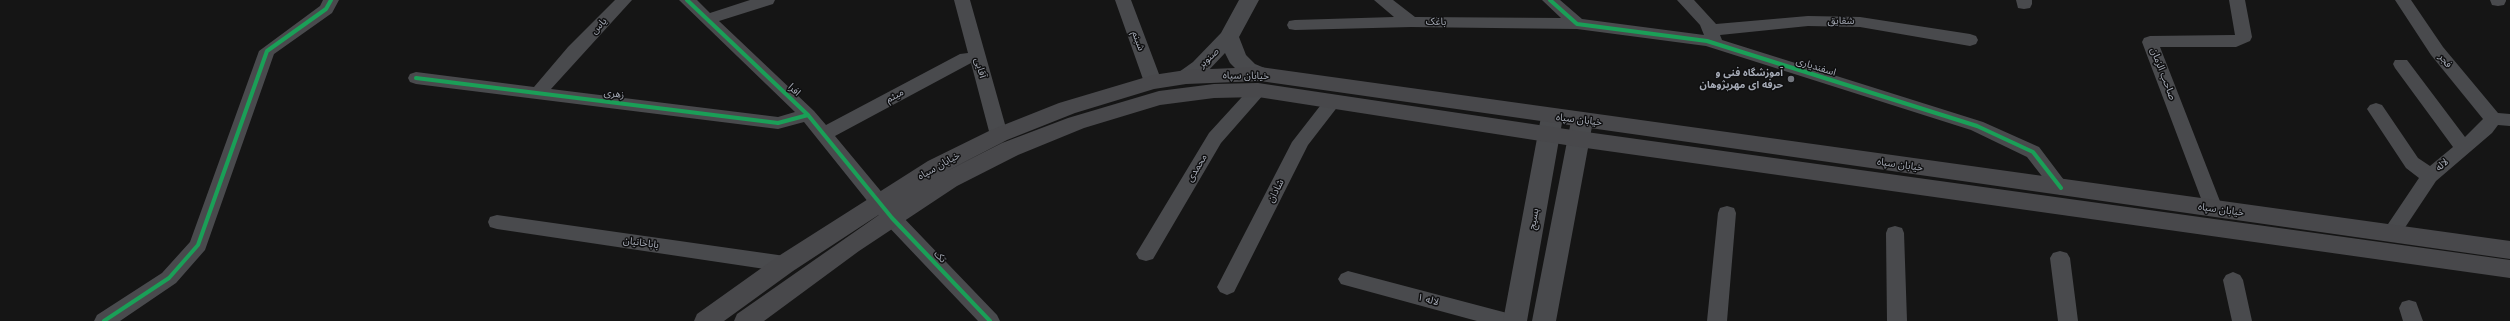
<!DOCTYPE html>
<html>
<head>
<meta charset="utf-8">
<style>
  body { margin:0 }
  canvas { display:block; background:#151515 }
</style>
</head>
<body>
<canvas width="2510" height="321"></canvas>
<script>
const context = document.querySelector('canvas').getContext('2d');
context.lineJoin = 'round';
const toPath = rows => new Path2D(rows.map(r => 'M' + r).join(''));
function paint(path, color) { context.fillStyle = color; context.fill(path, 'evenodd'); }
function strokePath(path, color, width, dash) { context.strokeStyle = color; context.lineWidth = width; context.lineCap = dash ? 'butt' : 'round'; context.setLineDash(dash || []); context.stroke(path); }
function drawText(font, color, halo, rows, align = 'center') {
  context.font = font + ' Helvetica,"Noto Sans Arabic",sans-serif'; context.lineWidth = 3; context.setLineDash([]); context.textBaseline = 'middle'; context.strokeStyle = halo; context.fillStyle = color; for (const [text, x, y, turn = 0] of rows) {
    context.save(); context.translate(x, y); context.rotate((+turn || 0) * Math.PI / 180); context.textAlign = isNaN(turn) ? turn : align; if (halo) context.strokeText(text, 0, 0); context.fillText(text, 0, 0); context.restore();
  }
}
const minor = toPath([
  [323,0,339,0,332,13,274,54,205,250,176,283,120,321,94,321,97,315,162,273,190,242,259,51,320,6,323,0],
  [615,0,632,0,551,89,778,117,795,112,679,0,697,0,710,13,750,0,775,0,773,4,719,21,814,111,826,125,960,54,968,53,954,0,970,0,1008,135,1005,139,999,141,993,139,990,135,971,63,835,136,899,213,997,315,1000,321,978,321,885,223,804,122,778,129,416,84,410,82,408,78,410,74,416,72,534,87,568,47,615,0],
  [1115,0,1131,0,1162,82,1159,86,1153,88,1147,86,1144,82,1115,0],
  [1374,0,1393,0,1415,17,1561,18,1542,0,1560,0,1582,19,1704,35,1700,25,1677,0,1694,0,1716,24,1808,16,1860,17,1970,34,1976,36,1978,40,1976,44,1970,46,1860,27,1808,26,1720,35,1722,40,1983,122,2039,147,2070,188,2067,193,2061,195,2055,193,2027,157,1971,130,1706,46,1577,29,1411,27,1295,30,1289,29,1287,25,1289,21,1295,20,1394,17,1374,0],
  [2016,0,2032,0,2032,4,2030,8,2024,9,2018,8,2016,0],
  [2229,0,2245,0,2252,37,2250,41,2236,47,2160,47,2223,209,2221,214,2214,216,2207,214,2205,209,2142,42,2144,38,2150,36,2233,35,2235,35,2229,0],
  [2395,0,2411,0,2443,47,2498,113,2510,114,2510,126,2498,125,2492,133,2436,181,2398,238,2391,240,2384,238,2382,233,2419,178,2406,168,2367,109,2370,105,2376,103,2382,105,2418,158,2430,166,2453,147,2395,68,2393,64,2395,60,2407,60,2465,137,2483,119,2431,55,2395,0],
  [2490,0,2506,0,2506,1,2504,5,2498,6,2492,5,2490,0],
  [1258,84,1264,86,1267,90,1264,94,1221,143,1153,259,1146,261,1139,259,1136,254,1139,249,1209,133,1252,86,1258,84],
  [1333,95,1339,97,1342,101,1308,145,1234,292,1227,295,1220,292,1217,287,1292,142,1327,97,1333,95],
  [1727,206,1734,208,1736,213,1727,321,1707,321,1718,213,1720,208,1727,206],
  [497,215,785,256,792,259,795,264,792,269,785,272,497,229,490,227,488,222,490,217,497,215],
  [1895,226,1902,228,1904,233,1907,321,1887,321,1886,233,1888,228,1895,226],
  [2060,251,2067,253,2070,258,2078,321,2058,321,2050,258,2053,253,2060,251],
  [1348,271,1507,313,1514,315,1517,321,1477,321,1341,284,1338,279,1341,274,1348,271],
  [2233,272,2240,275,2243,280,2252,321,2232,321,2223,280,2226,275,2233,272],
  [2409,300,2416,302,2423,321,2403,321,2399,308,2402,302,2409,300]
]);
const tertiary = toPath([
  [1239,0,1259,0,1239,37,1246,55,1255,64,1267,69,1270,74,1267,79,1260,81,1241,74,1230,63,1225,53,1207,72,1193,82,1186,84,1179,82,1176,77,1179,72,1193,62,1221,33,1239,0],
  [1552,109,1560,112,1563,117,1527,321,1503,321,1541,117,1544,112,1552,109],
  [1582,113,1590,116,1593,121,1556,321,1532,321,1571,121,1574,116,1582,113]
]);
const secondary = toPath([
  [1260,67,2510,241,2510,259,1260,81,1186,84,1154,89,1075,113,1007,140,943,173,1002,143,1068,118,1159,91,1214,84,1258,83,1579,131,2510,260,2510,278,1579,147,1258,97,1214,98,1160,105,1084,128,1018,155,957,186,859,251,764,321,734,321,737,314,886,210,793,271,724,321,694,321,697,314,777,257,928,161,991,130,1059,103,1153,75,1186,70,1260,67]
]);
const cycleway = toPath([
  [687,0,808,115,892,218,990,321],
  [1550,0,1577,24,1707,41,1977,126,2033,152,2061,188],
  [416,78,778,123,808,115],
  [104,321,169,278,198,245,267,51,326,9,331,0]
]);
const markers = [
  [1791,79,4,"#73767e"]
];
const streetNames = [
  ["شقایق",1841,21,1],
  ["باغک",1436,22,1],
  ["یاس",599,26,-46],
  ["شبنم",1138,41,70],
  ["صنوبر",1209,58,-43],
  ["فجر",2445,61,50],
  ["اسفندیاری",1816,67,17],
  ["آقایی",980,68,74],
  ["صاحب الزمان",2163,74,69],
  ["خیابان سپاه",1246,76,1],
  ["افرا",794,90,44],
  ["زهری",614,94,7],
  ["میثم",895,96,-28],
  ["خیابان سپاه",1579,120,7],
  ["خیابان سپاه",1900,165,8],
  ["لاله",2442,165,-42],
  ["خیابان سپاه",939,166,-29],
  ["محمدی",1197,168,-59],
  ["شادان",1276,191,-63],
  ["خیابان سپاه",2221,210,8],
  ["بسیج",1534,219,-79],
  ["باباخانیان",641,243,8],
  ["تک",940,257,46],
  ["لاله ۱",1428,300,15]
];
const poiNames = [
  ["آموزشگاه فنی و",1783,73],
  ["حرفه ای مهرپژوهان",1783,85]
];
paint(minor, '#494a4d');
paint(tertiary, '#494a4d');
paint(secondary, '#48484b');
strokePath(cycleway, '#1a9f57', 4);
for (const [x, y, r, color] of markers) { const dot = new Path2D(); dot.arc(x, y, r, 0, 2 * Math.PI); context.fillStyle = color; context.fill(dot); strokePath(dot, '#0f0f10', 1.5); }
drawText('10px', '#a6abb6', '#0f0f10', streetNames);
drawText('bold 10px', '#a6abb6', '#0f0f10', poiNames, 'right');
</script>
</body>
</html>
